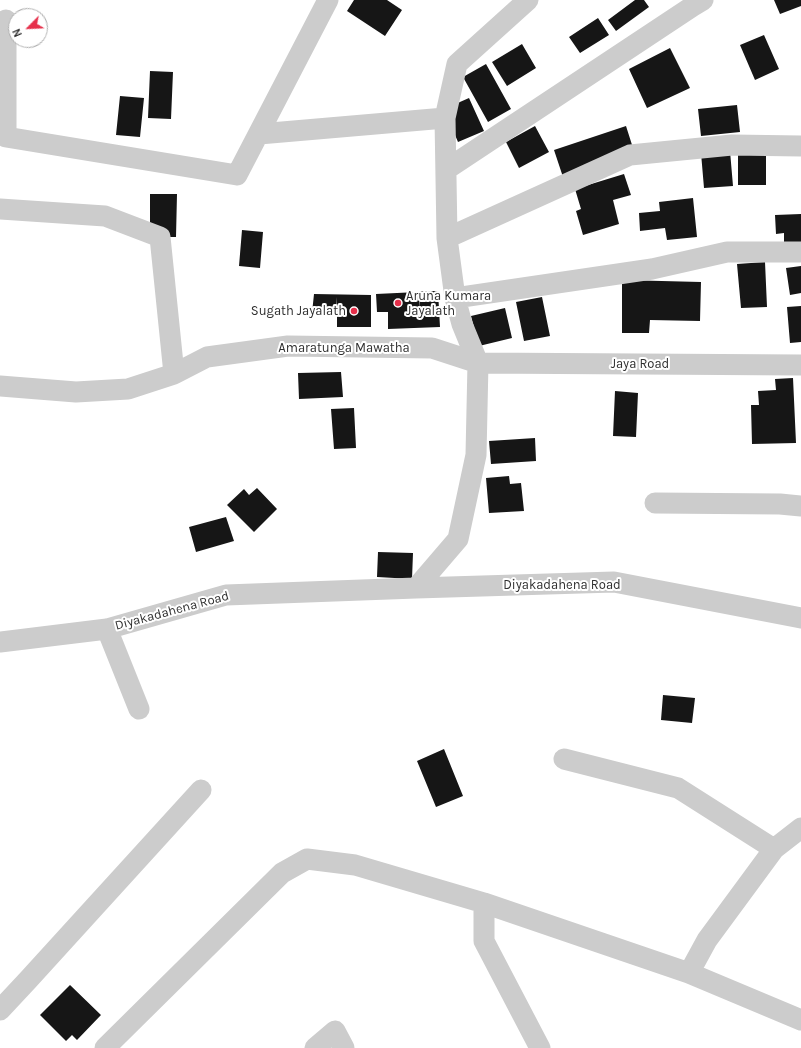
<!DOCTYPE html>
<html>
<head>
<meta charset="utf-8">
<style>
  body { margin:0 }
  #map { position:relative; width:801px; height:1048px; overflow:hidden; background:#fff; font-family:Karla,sans-serif }
  canvas { display:block }
  .north { position:absolute; left:8px; top:8px; width:40px; height:40px; box-sizing:border-box; background:#fff; border:1px solid #acacac; border-radius:50%; rotate:246deg; font-size:11px; font-weight:700; line-height:16px; text-align:center; color:#2f2f2f }
  .north::after { content:''; display:block; margin:auto; width:14px; height:18px; background:#e6304b; clip-path:polygon(50% 0,100% 100%,50% 72%,0 100%) }
</style>
</head>
<body>
<div id="map">
<canvas width="801" height="1048"></canvas>
<div class="north">N</div>
</div>
<script>
const context = document.querySelector('canvas').getContext('2d');
context.lineJoin = 'round';
function paint(path, color) { context.fillStyle = color; context.fill(path, 'evenodd'); }
const toPath = rows => new Path2D(rows.map(r => 'M' + r).join(''));
function strokePath(path, color, width, dash) { context.strokeStyle = color; context.lineWidth = width; context.lineCap = dash ? 'butt' : 'round'; context.setLineDash(dash || []); context.stroke(path); }
function drawText(font, color, halo, rows, align = 'center') {
  context.font = font + ' Karla,sans-serif'; context.lineWidth = 4; context.setLineDash([]); context.textBaseline = 'middle'; context.strokeStyle = halo; context.fillStyle = color; for (const [text, x, y, turn = 0] of rows) {
    context.save(); context.translate(x, y); context.rotate((+turn || 0) * Math.PI / 180); context.textAlign = isNaN(turn) ? turn : align; if (halo) context.strokeText(text, 0, 0); context.fillText(text, 0, 0); context.restore();
  }
}
const building = toPath([
  [354,0,387,0,402,10,385,36,347,11],
  [635,0,644,0,649,7,616,31,608,20],
  [774,0,801,0,801,6,780,14],
  [598,18,609,35,580,53,569,37],
  [764,35,779,69,755,80,740,45],
  [522,44,536,68,507,86,492,62],
  [670,48,690,88,647,108,629,69],
  [486,64,511,109,488,122,463,77],
  [150,71,173,72,171,119,148,118],
  [120,96,144,98,140,137,116,135],
  [469,98,484,131,458,142,444,109],
  [737,105,740,132,701,136,698,109],
  [535,126,549,152,519,168,506,142],
  [626,126,633,148,563,177,554,150],
  [738,150,766,150,766,185,738,185],
  [730,151,733,186,704,188,701,153],
  [624,174,631,195,613,200,619,224,583,235,576,211,581,209,575,189],
  [150,194,177,194,176,237,165,237,150,231],
  [693,198,697,237,667,240,665,228,640,231,639,213,660,211,659,202],
  [801,214,801,243,784,244,784,233,776,234,775,215],
  [242,230,263,232,260,268,239,266],
  [765,262,767,307,741,308,737,264],
  [801,266,801,293,790,295,786,268],
  [622,280,701,282,700,321,650,320,649,333,622,333],
  [419,291,438,291,440,327,388,329,388,312,377,312,376,294,418,292,420,309],
  [314,294,371,295,371,327,337,327,337,297,336,314,312,313],
  [542,297,550,336,524,341,516,302],
  [801,306,801,342,790,343,787,307],
  [505,308,512,338,479,346,471,316],
  [341,372,343,397,299,399,298,373],
  [793,378,796,443,752,444,751,405,759,405,758,391,776,390,775,379],
  [615,391,638,393,636,437,613,436],
  [354,408,356,448,334,449,331,409],
  [535,438,536,461,491,464,489,441],
  [509,476,510,484,521,483,524,511,489,513,486,478],
  [257,488,277,509,254,532,227,505,244,489,249,495],
  [226,517,234,541,196,552,189,527],
  [378,552,413,553,412,579,377,577],
  [663,695,695,698,692,723,661,720],
  [444,749,463,796,436,807,417,761],
  [70,985,101,1015,77,1040,72,1035,66,1041,40,1015]
]);
const minor = toPath([
  [6,20,6,137,237,175,328,0],
  [259,134,445,118],
  [447,169,693,6,703,0],
  [0,209,105,216,160,237,174,374],
  [447,238,630,155,732,145,801,146],
  [455,298,652,269,727,252,801,252],
  [0,386,76,392,128,389,174,374,207,357,288,346,432,348,478,363,801,365],
  [655,503,780,504,801,506],
  [416,588,458,539,476,455,478,363,462,324,455,298,447,238,445,118,457,64,528,0],
  [107,629,139,709],
  [0,642,107,629,226,595,416,588,614,582,801,618],
  [564,759,678,788,774,849],
  [484,903,484,941,540,1048],
  [689,973,707,940,774,849,801,828],
  [0,1010,28,980,201,790],
  [105,1048,282,873,307,859,355,865,484,903,689,973,801,1020],
  [315,1048,335,1031,344,1048]
]);
const markers = [
  [398,303,4,"#e6304b"],
  [354,311,4,"#e6304b"]
];
const poiNames = [
  ["Aruna Kumara",406,296],
  ["Jayalath",406,311],
  ["Sugath Jayalath",346,311,"right"]
];
const streetNames = [
  ["Amaratunga Mawatha",344,348],
  ["Jaya Road",640,364],
  ["Diyakadahena Road",562,585],
  ["Diyakadahena Road",172,611,-15]
];
paint(building, '#161616');
strokePath(minor, '#ccc', 21);
for (const [x, y, r, color] of markers) { const dot = new Path2D(); dot.arc(x, y, r, 0, 2 * Math.PI); context.fillStyle = color; context.fill(dot); strokePath(dot, '#fff', 1.5); }
drawText('13px', '#2f2f2f', '#fff', poiNames, 'left');
drawText('13px', '#2f2f2f', '#fff', streetNames);
</script>
</body>
</html>
